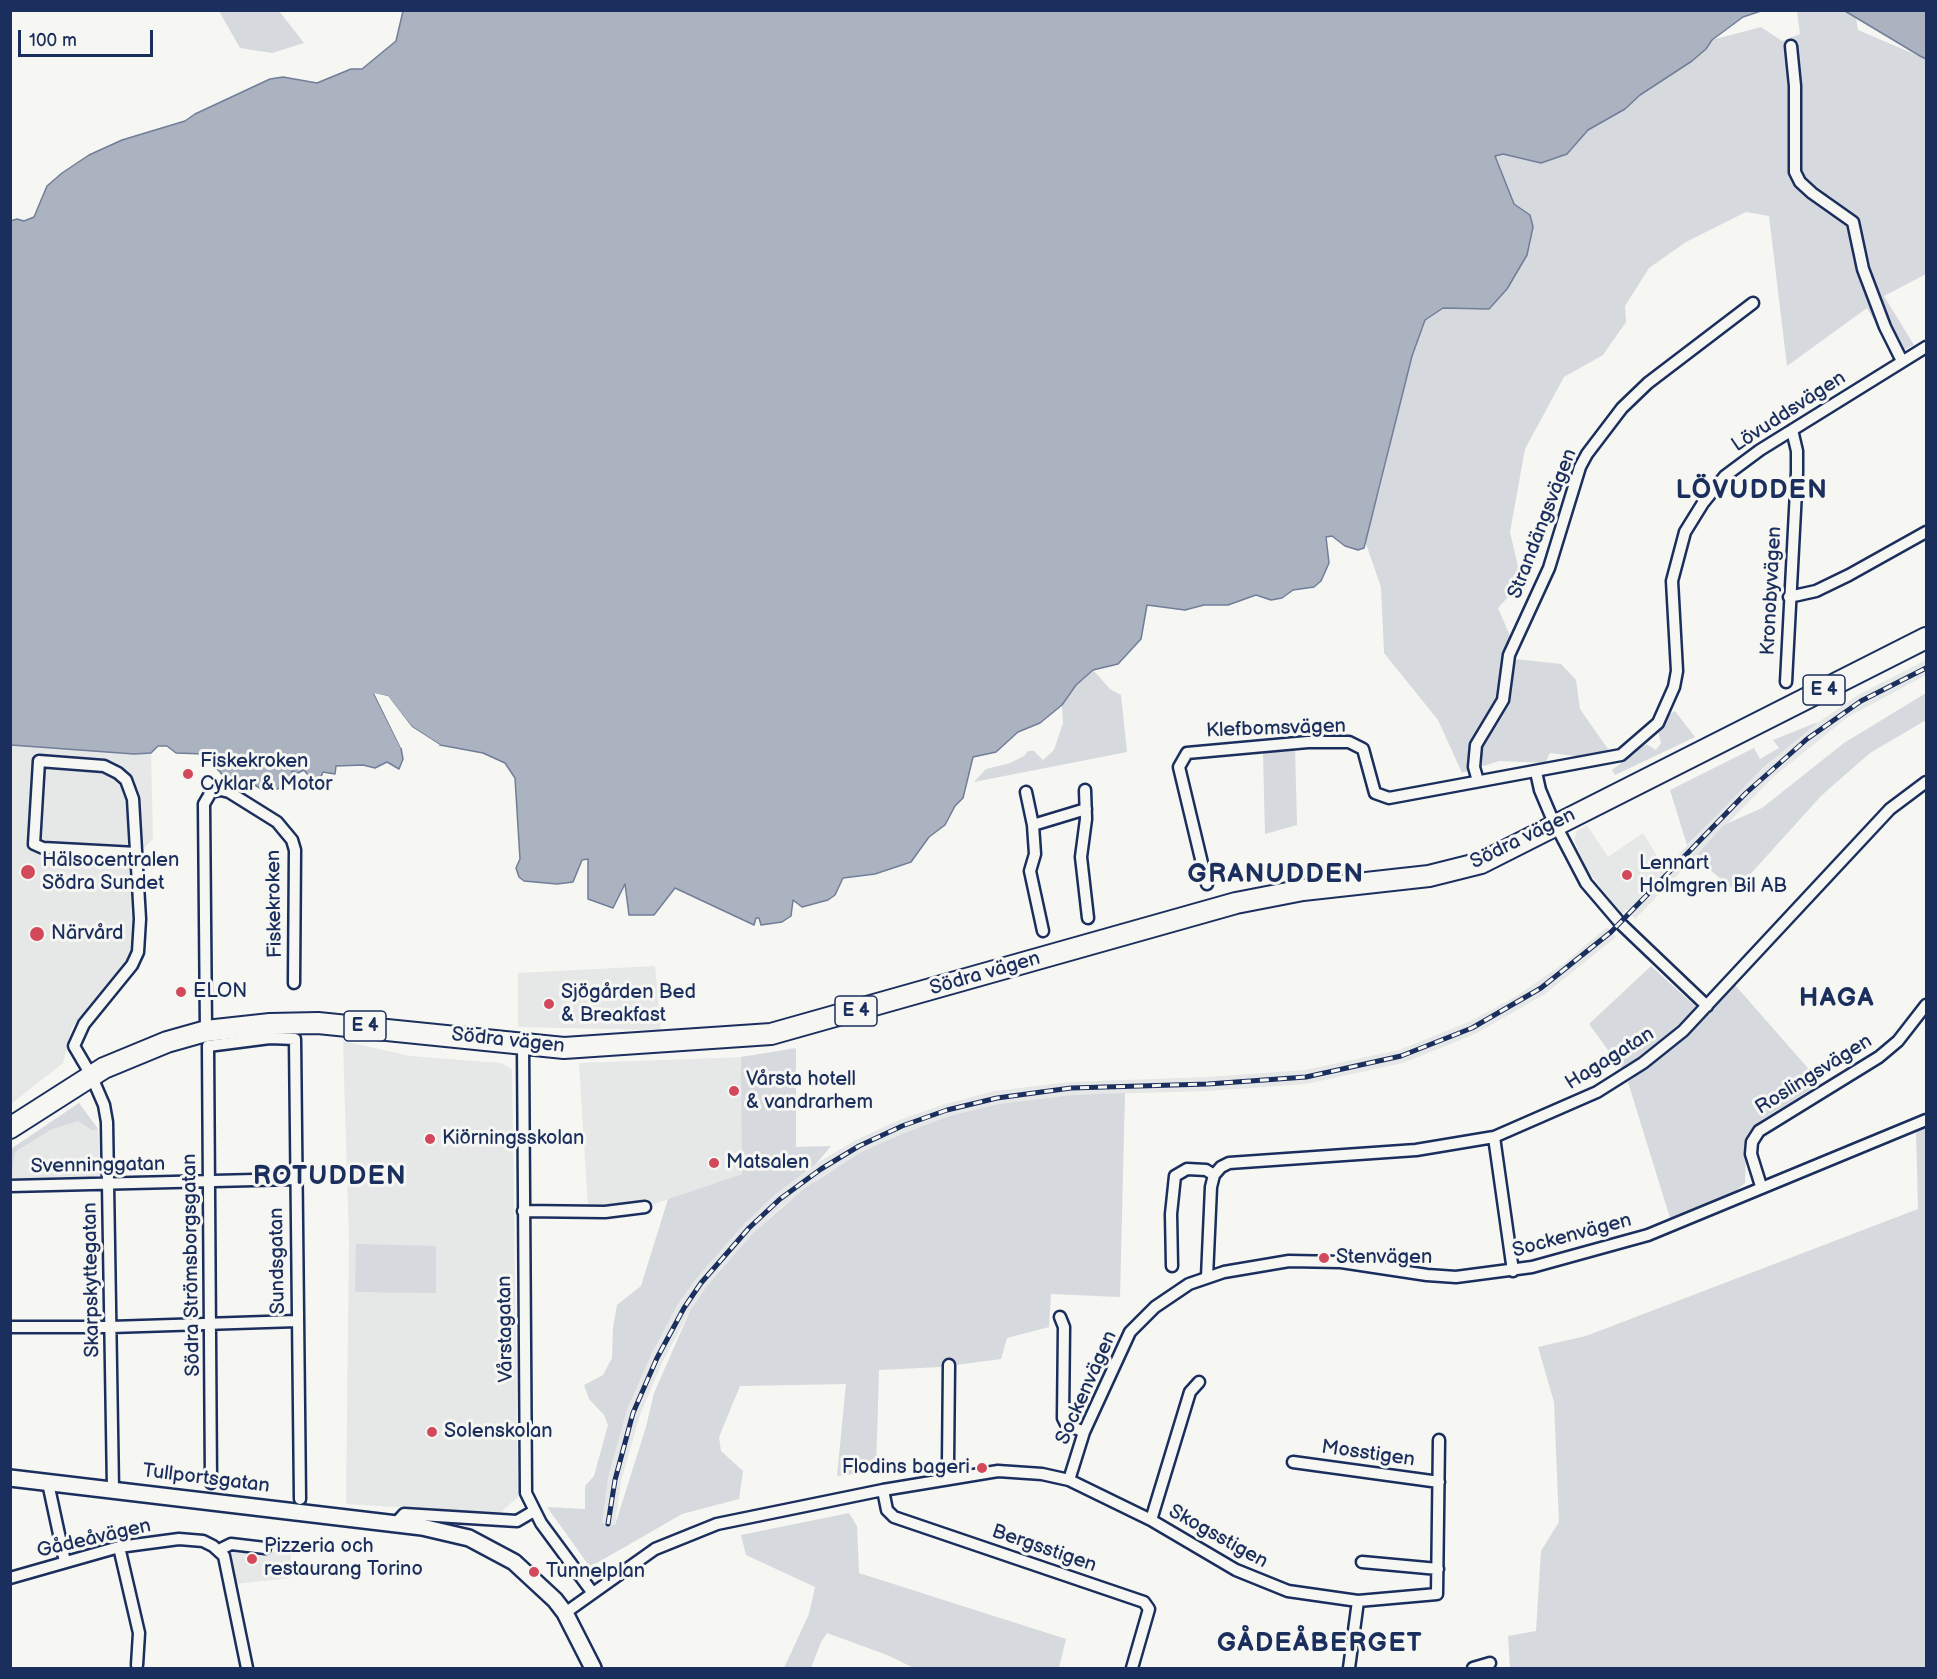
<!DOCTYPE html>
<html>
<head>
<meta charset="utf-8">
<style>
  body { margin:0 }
  #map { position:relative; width:1937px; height:1679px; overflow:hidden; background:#f6f6f2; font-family:"Balsamiq Sans",sans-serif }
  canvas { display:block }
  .frame { position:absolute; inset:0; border:12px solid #1b2f5e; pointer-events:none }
  .scale { position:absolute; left:18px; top:30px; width:135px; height:27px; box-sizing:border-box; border:3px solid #1b2f5e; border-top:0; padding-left:8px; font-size:18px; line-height:21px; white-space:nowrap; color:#1b2f5e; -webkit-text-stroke:4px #f6f6f2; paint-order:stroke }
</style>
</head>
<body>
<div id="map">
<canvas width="1937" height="1679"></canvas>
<div class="frame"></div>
<div class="scale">100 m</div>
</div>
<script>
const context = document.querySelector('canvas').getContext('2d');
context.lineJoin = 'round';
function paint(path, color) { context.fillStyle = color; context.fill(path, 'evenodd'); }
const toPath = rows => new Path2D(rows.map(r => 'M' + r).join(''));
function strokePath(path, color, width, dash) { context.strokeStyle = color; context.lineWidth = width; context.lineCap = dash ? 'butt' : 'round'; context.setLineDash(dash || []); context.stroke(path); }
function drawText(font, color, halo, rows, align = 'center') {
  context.font = font + ' "Balsamiq Sans",sans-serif'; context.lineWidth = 6; context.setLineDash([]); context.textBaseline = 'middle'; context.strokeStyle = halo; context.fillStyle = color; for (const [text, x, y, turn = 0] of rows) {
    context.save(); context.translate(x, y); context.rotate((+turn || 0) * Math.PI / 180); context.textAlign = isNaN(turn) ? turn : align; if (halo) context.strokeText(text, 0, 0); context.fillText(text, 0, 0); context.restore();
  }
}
const built = toPath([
  [1926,660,1926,675,1848,717,1772,778,1635,919,1626,909,1622,914,1587,870,1574,840,1577,831,1587,825,1608,857,1643,833,1665,869,1741,789,1803,733,1858,695],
  [11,745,151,753,153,839,129,863,133,938,130,954,118,974,72,1027,63,1063,11,1104],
  [1607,927,1616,937,1545,994,1475,1034,1403,1063,1306,1084,1208,1091,1071,1095,998,1104,949,1116,904,1133,824,1175,784,1205,754,1232,706,1287,690,1311,663,1361,640,1415,621,1481,615,1525,601,1523,608,1478,627,1410,651,1355,678,1304,696,1279,745,1223,776,1194,817,1163,856,1140,899,1120,945,1104,995,1091,1070,1082,1208,1077,1305,1070,1399,1050,1469,1022,1515,997,1563,964],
  [655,966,661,1030,518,1027,518,973],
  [343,1041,410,1056,501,1063,512,1069,518,1497,500,1513,346,1504,349,1240],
  [748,1057,742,1174,645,1207,588,1207,579,1063],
  [79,1103,98,1129,101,1179,11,1180,11,1149],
  [238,1549,291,1553,291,1578,235,1584,230,1554]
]);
const green = toPath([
  [219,11,279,11,304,43,272,53,240,48],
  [1797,11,1845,11,1856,18,1858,30,1926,59,1926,274,1884,296,1914,345,1894,355,1867,308,1787,366,1769,216,1746,212,1686,242,1649,268,1625,306,1626,322,1603,355,1564,377,1525,449,1510,532,1524,593,1508,597,1498,608,1510,636,1502,655,1506,658,1561,664,1576,680,1580,709,1610,752,1593,758,1550,753,1545,763,1499,761,1462,773,1438,720,1384,653,1381,587,1365,541,1380,489,1412,356,1425,320,1443,308,1489,309,1533,227,1530,216,1514,204,1495,155,1503,154,1541,163,1567,154,1588,130,1625,109,1640,95,1692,60,1712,40,1761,27,1782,41,1800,34],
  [1093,670,1110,689,1121,695,1127,752,974,782,986,769,1010,763,1024,756,1028,751,1034,751,1043,760,1054,750,1063,723,1062,705,1076,685],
  [1926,693,1926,720,1870,753,1822,795,1735,891,1695,857,1724,825,1762,808,1844,743],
  [1675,711,1695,737,1615,775,1612,770,1646,744,1656,750,1661,743,1658,731,1667,716],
  [1818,722,1763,768,1687,845,1670,790,1754,748,1760,759,1779,748,1773,740],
  [1295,747,1297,825,1265,834,1263,752],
  [1651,966,1695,1006,1695,1015,1624,1072,1589,1024],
  [1735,985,1821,1083,1763,1119,1750,1134,1746,1153,1745,1183,1733,1193,1670,1218,1628,1082,1699,1023],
  [796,1048,796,1147,831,1146,817,1163,776,1194,745,1223,696,1279,678,1304,651,1355,627,1410,608,1478,602,1523,615,1525,646,1427,654,1393,690,1311,706,1287,754,1232,805,1188,862,1152,904,1133,949,1116,998,1104,1071,1095,1125,1093,1120,1297,1051,1294,1049,1327,1007,1338,1001,1359,940,1367,879,1370,876,1471,837,1476,846,1384,740,1386,719,1437,721,1451,743,1471,739,1499,682,1514,590,1567,547,1507,585,1509,585,1486,594,1476,608,1425,604,1415,589,1399,584,1385,603,1375,612,1358,613,1328,617,1305,641,1286,668,1199,742,1174,741,1057],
  [79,1103,98,1129,92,1130,78,1121,50,1130,15,1152,11,1180,11,1149],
  [1926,1126,1926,1668,1510,1668,1508,1636,1536,1631,1541,1551,1559,1522,1554,1402,1538,1347,1586,1336,1918,1209,1916,1129],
  [356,1244,436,1246,436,1293,355,1292],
  [849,1513,857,1526,859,1573,1066,1639,1059,1668,914,1668,887,1655,827,1633,821,1642,811,1668,784,1668,809,1614,815,1587,746,1555,741,1535]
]);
const water = toPath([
  [403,11,1761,11,1743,17,1712,40,1706,49,1692,61,1640,95,1625,109,1588,130,1567,154,1541,163,1503,154,1495,156,1514,204,1530,215,1533,227,1527,255,1507,289,1489,309,1443,308,1425,320,1412,356,1364,548,1358,550,1345,546,1332,536,1326,537,1329,563,1321,581,1314,587,1293,590,1282,598,1271,600,1256,595,1228,605,1204,605,1185,610,1147,605,1141,639,1118,664,1093,670,1076,685,1062,705,1040,723,1018,732,996,752,973,757,963,798,955,806,945,825,929,837,911,862,875,874,843,878,835,895,828,900,802,907,793,900,791,916,782,922,761,925,759,918,756,918,754,925,675,888,654,915,629,915,625,884,613,908,588,899,588,859,582,860,573,882,557,884,524,881,519,877,516,868,520,859,515,778,505,763,483,753,440,745,412,727,387,696,374,694,401,748,403,759,399,769,387,762,375,768,363,765,336,766,335,774,323,772,317,786,304,770,298,773,292,771,292,784,274,790,263,790,253,784,227,780,204,754,176,753,167,746,158,746,151,753,134,754,11,745,10,221,17,219,24,221,34,217,47,186,62,173,89,155,122,140,185,121,195,114,270,79,283,77,317,83,351,69,362,69,396,41,403,11],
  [1845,11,1926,11,1926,59,1920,56,1845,11]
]);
const pier = toPath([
  [374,693,388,696,412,727,440,745,435,745,410,729,386,699,380,698,404,748,401,748]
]);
const street = toPath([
  [1791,46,1795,86,1795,172,1800,182,1812,193,1853,222,1863,269,1885,327,1902,361],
  [1789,597,1816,591,1849,575,1926,532],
  [1786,682,1797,472,1797,451,1792,430],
  [1536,772,1540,790,1551,816,1586,883,1621,924,1707,1006],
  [1478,781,1474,767,1476,745,1503,700,1509,655,1549,568,1580,467,1587,454,1622,408,1648,383,1753,303],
  [1085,790,1086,819,1081,857,1088,918],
  [1026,792,1033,825,1035,854,1030,871,1043,931],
  [1033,825,1086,809],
  [1207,884,1179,767,1187,753,1308,742,1349,742,1363,749,1375,793,1389,798,1621,755,1658,723,1674,687,1677,671,1672,581,1685,532,1703,503,1725,476,1760,450,1926,347],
  [206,1031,204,804,211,792,221,790,229,792,277,822,292,840,295,850,294,983],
  [523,1045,526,1493,541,1523,592,1592],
  [1494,1137,1513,1271],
  [10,1186,295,1179],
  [1761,1186,1751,1154,1752,1142,1759,1131,1879,1057,1898,1041,1926,1005],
  [523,1211,605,1212,645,1207],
  [1172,1266,1171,1214,1175,1176,1187,1169,1206,1170,1214,1175],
  [1207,1277,1211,1187,1214,1175,1221,1167,1229,1163,1416,1150,1494,1137,1597,1092,1643,1063,1683,1031,1890,809,1926,782],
  [1060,1317,1064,1327,1063,1418,1066,1424,1084,1432],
  [10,1327,111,1327,297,1321],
  [949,1365,948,1463,951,1477],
  [1293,1462,1439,1482],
  [1069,1480,1084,1432,1130,1332,1155,1307,1189,1284,1224,1272,1289,1261,1341,1262,1427,1275,1456,1277,1532,1267,1648,1235,1926,1120],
  [48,1483,65,1562],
  [211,1483,208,1046,270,1038,295,1039,300,1499],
  [113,1489,107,1122,104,1105,91,1075,74,1046,84,1024,132,965,138,952,140,919,133,799,126,780,118,773,104,766,39,761,34,844,43,848,136,853],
  [883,1490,887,1510,894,1517,1144,1602,1149,1609,1132,1668],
  [1151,1520,1190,1392,1199,1382],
  [396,1523,404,1514,517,1521,534,1511],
  [119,1547,139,1633,137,1665],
  [219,1550,231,1544,265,1548],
  [1362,1562,1438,1569],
  [10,1578,119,1547,179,1539,203,1541,213,1546,224,1556,247,1668],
  [565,1613,655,1549,717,1524,883,1490,998,1471,1042,1474,1069,1480,1151,1520,1236,1570,1288,1591,1358,1601,1437,1594,1439,1440],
  [1349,1668,1358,1601],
  [1473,1668,1490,1663]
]);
const secondary = toPath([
  [10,1478,422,1527,469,1538,514,1562,555,1600,565,1613,593,1668]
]);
const highway = toPath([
  [10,1128,104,1068,167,1042,206,1031,270,1024,318,1023,564,1048,771,1034,1236,903,1303,890,1429,876,1481,863,1926,638]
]);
const rail = toPath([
  [608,1524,615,1480,633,1413,657,1358,684,1308,701,1283,749,1228,780,1199,821,1169,859,1146,902,1126,947,1110,997,1098,1071,1088,1208,1084,1306,1077,1401,1056,1472,1028,1541,988,1611,932,1746,793,1807,739,1861,701,1926,668]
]);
const markers = [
  [188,774,6,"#d1495b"],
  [28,872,8,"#d1495b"],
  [1627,875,6,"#d1495b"],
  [37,934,8,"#d1495b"],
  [181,992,6,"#d1495b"],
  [549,1004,6,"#d1495b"],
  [734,1091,6,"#d1495b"],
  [430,1139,6,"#d1495b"],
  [714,1163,6,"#d1495b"],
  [1324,1258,6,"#d1495b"],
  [432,1432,6,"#d1495b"],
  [982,1468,6,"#d1495b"],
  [252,1559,6,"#d1495b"],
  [534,1572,6,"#d1495b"]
];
const shields = [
  [1824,690,42],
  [856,1011,42],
  [365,1026,42]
];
const shieldNames = [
  ["E 4",1824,690],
  ["E 4",856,1011],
  ["E 4",365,1026]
];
const streetNames = [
  ["Lövuddsvägen",1789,412,-33],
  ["Strandängsvägen",1543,524,-69],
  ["Kronobyvägen",1772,591,-87],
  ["Klefbomsvägen",1276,729,-2],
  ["Södra vägen",1523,839,-26],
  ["Fiskekroken",275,904,-91],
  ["Södra vägen",985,974,-16],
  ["Södra vägen",508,1041,6],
  ["Hagagatan",1610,1059,-32],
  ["Roslingsvägen",1814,1075,-32],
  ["Svenninggatan",98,1166,-1],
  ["Sockenvägen",1572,1236,-15],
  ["Sundsgatan",278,1261,-91],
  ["Södra Strömsborgsgatan",192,1265,-91],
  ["Skarpskyttegatan",92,1280,-91],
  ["Vårstagatan",506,1329,-91],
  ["Sockenvägen",1087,1388,-66],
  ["Mosstigen",1368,1454,8],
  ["Tullportsgatan",206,1479,7],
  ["Skogsstigen",1218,1537,29],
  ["Gådeåvägen",94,1539,-13],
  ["Bergsstigen",1044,1549,19]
];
const poiNames = [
  ["Fiskekroken",200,762],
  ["Cyklar & Motor",200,785],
  ["Hälsocentralen",42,861],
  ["Södra Sundet",42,884],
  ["Lennart",1639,864],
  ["Holmgren Bil AB",1639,887],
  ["Närvård",51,934],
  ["ELON",193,992],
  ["Sjögården Bed",561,993],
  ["& Breakfast",561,1016],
  ["Vårsta hotell",746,1080],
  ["& vandrarhem",746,1103],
  ["Kiörningsskolan",442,1139],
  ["Matsalen",726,1163],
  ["Stenvägen",1336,1258],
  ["Solenskolan",444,1432],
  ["Flodins bageri",970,1468,"right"],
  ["Pizzeria och",264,1547],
  ["restaurang Torino",264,1570],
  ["Tunnelplan",546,1572]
];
const districtNames = [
  ["LÖVUDDEN",1752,491],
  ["GRANUDDEN",1276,875],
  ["HAGA",1837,999],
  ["ROTUDDEN",330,1177],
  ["GÅDEÅBERGET",1320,1644]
];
paint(built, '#e6e7e7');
paint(green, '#d6d9dd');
paint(water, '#abb2c0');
strokePath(water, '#717e99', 1.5);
paint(pier, '#f6f6f2');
strokePath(street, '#1b2f5e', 15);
strokePath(secondary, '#1b2f5e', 20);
strokePath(highway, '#1b2f5e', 24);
strokePath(street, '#f6f6f2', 10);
strokePath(secondary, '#f6f6f2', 15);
strokePath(highway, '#f6f6f2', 20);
strokePath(rail, '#1b2f5e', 5);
strokePath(rail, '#f6f6f2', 3, [9]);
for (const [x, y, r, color] of markers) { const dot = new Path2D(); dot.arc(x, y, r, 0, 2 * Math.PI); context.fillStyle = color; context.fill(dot); strokePath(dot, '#f6f6f2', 2); }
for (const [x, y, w] of shields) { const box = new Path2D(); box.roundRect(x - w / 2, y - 15, w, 30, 4.5); context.fillStyle = '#f6f6f2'; context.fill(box); strokePath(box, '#1b2f5e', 1.5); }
drawText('bold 18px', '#1b2f5e', null, shieldNames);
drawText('20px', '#1b2f5e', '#f6f6f2', streetNames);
drawText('20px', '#1b2f5e', '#f6f6f2', poiNames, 'left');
context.letterSpacing = '1.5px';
drawText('bold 26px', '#1b2f5e', '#f6f6f2', districtNames);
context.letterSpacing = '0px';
</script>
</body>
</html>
